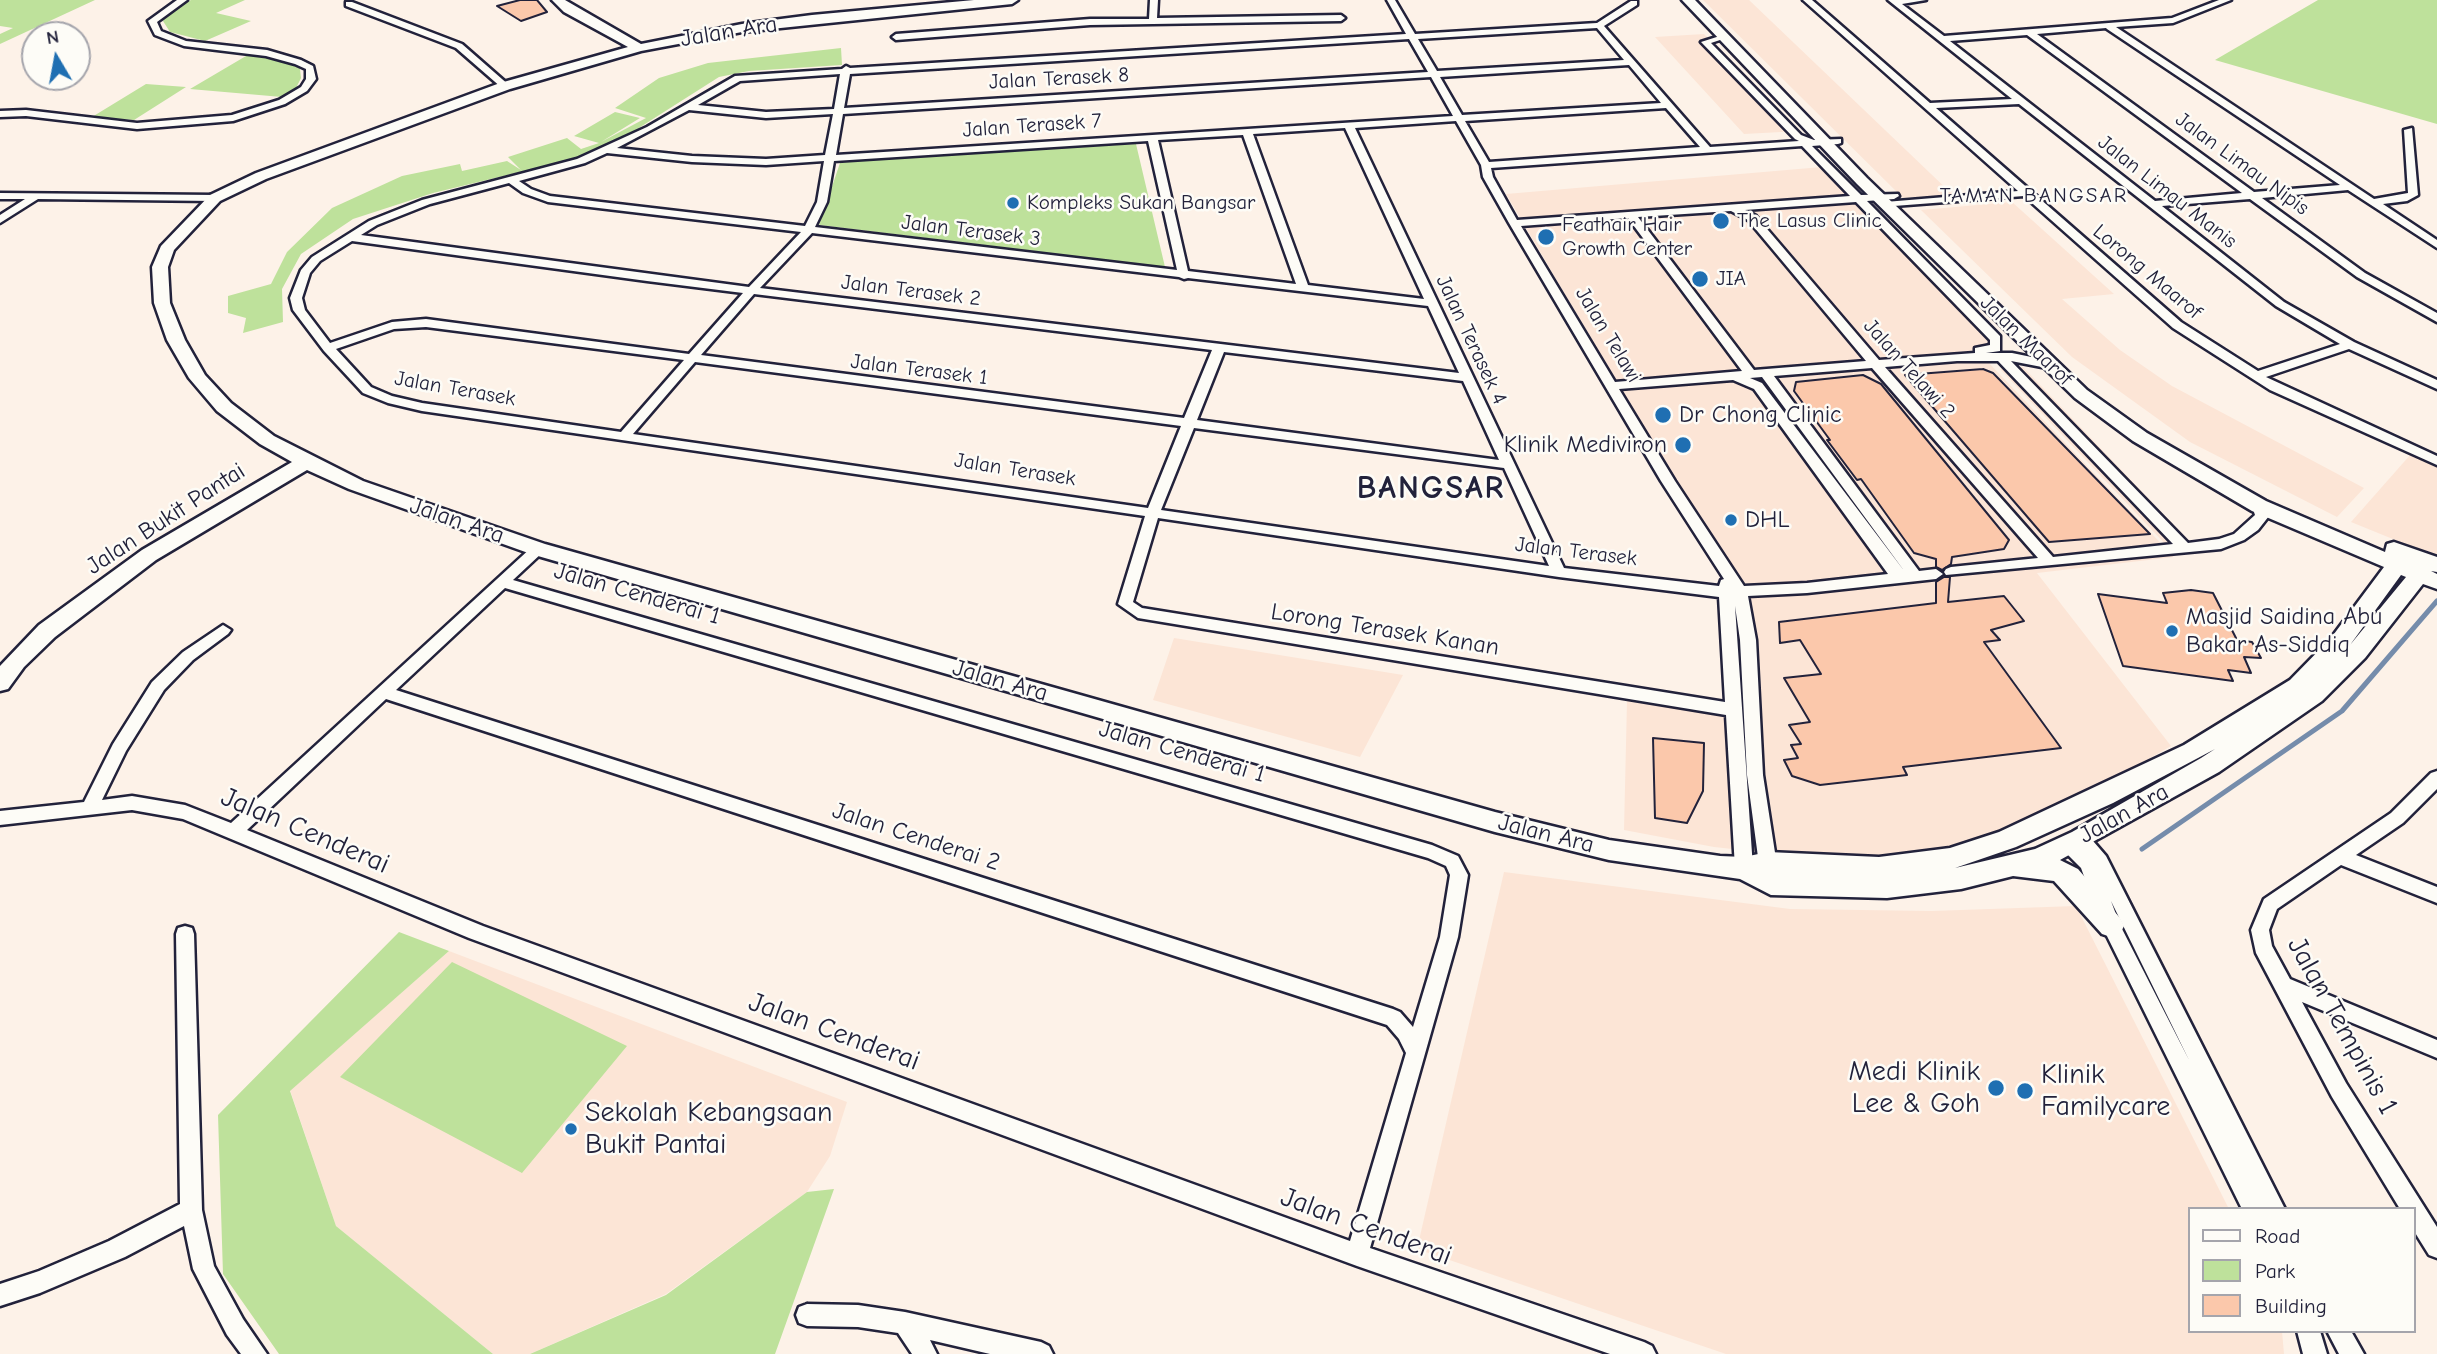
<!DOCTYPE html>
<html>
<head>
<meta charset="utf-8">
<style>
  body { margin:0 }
  #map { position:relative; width:2437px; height:1354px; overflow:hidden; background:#fdf2e8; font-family:"Comic Neue",sans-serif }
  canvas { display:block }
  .legend { position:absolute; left:2188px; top:1207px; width:228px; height:126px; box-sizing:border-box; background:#fdfcf7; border:2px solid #a5a5ac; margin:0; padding:9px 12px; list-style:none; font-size:21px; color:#22223b }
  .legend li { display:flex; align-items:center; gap:14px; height:35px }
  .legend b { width:35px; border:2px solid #a5a5ac }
  .north { position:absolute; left:21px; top:21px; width:70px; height:70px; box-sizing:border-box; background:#fdfcf7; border:2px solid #a5a5ac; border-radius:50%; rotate:350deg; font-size:19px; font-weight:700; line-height:28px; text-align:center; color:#22223b }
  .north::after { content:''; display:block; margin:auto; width:24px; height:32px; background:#1f6fb2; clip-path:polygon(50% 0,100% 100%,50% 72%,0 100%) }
</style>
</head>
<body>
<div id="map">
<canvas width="2437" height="1354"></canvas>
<ul class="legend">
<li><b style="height:9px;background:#fdfcf7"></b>Road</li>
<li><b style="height:19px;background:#bee19b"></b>Park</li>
<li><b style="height:19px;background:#fbc8ab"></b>Building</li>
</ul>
<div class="north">N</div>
</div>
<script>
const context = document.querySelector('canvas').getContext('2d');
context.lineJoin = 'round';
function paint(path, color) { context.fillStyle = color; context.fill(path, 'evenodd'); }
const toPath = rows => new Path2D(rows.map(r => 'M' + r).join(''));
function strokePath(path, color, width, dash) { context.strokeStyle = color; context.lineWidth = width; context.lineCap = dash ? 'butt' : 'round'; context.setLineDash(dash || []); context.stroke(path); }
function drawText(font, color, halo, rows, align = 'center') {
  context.font = font + ' "Comic Neue",sans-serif'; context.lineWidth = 5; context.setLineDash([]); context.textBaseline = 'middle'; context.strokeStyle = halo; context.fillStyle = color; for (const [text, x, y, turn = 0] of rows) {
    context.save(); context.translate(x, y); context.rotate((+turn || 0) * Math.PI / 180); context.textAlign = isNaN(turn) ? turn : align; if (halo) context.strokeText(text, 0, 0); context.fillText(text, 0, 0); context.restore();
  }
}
const built = toPath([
  [1703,0,1749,0,1953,195,1903,198],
  [1704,34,1800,131,1744,134,1655,37],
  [1822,167,1988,338,1987,361,2174,557,2037,573,2171,746,2043,820,1956,846,1878,859,1816,858,1714,847,1624,830,1627,701,1761,722,1749,607,1506,194],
  [2012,202,2114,294,2062,299,2120,350,2172,386,2364,488,2337,517,2190,442,2072,357,1921,210],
  [2023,367,2192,544,2167,546,2000,369],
  [2411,454,2437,464,2437,557,2351,522],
  [1174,638,1403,675,1360,757,1153,700],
  [1504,872,1790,909,1932,911,2076,906,2229,1209,2190,1209,2190,1331,2282,1331,2284,1354,1726,1354,1417,1249],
  [449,951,847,1102,830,1156,807,1192,666,1294,530,1354,493,1354,336,1226,290,1090]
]);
const green = toPath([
  [0,0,95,0,0,44,0,34,13,28,0,26],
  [191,0,245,0,216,13,251,21,205,41,170,32,163,21,168,12],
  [2318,0,2437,0,2437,124,2215,60],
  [841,48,842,65,749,71,719,77,623,138,578,158,433,193,353,219,301,254,282,289,283,322,243,333,246,318,228,313,228,296,271,284,287,252,332,208,402,176,460,164,462,171,507,161,521,170,508,157,567,138,581,149,599,143,574,136,615,112,640,118,601,142,646,118,615,108,659,78,708,63],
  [246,56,265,56,292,63,300,69,301,78,295,90,282,97,190,89],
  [146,84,186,87,134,120,92,117],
  [1136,144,1165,267,819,225,841,160],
  [399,932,449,951,290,1091,336,1226,493,1354,279,1354,223,1274,218,1115],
  [452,962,627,1046,522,1173,340,1077],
  [834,1189,775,1354,530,1354,666,1295,807,1192]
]);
const stream = toPath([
  [2142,849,2342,711,2437,601]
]);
const building = toPath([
  [520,0,537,0,547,12,521,21,497,6,520,0],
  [1983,369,1993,373,2150,534,2049,542,1905,375,1983,369],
  [1863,375,1881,384,2009,540,2004,549,1952,557,1951,564,1942,570,1936,567,1936,559,1914,553,1861,479,1857,480,1827,440,1830,440,1794,391,1796,382,1863,375],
  [1944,577,1950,577,1948,602,2004,596,2024,621,1991,630,2000,640,1984,642,2061,748,1903,767,1907,775,1820,785,1792,776,1784,760,1798,758,1791,745,1801,744,1789,725,1810,722,1784,678,1821,674,1800,640,1780,643,1779,622,1936,603,1936,582,1944,577],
  [2191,590,2213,593,2237,640,2252,642,2261,658,2244,657,2251,673,2228,670,2233,681,2123,666,2098,594,2167,603,2163,593,2191,590],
  [1653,738,1704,743,1703,791,1687,823,1655,818,1653,738]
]);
const street = toPath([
  [177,0,187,0,157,22,161,31,186,41,267,50,301,60,313,66,316,79,307,91,285,104,233,121,137,129,26,116,0,117,0,111,26,110,137,123,232,115,279,100,301,87,306,79,306,69,295,64,266,56,184,46,155,35,148,21,177,0],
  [1150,0,1158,0,1157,18,1341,15,1345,18,1341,21,1090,25,896,40,892,37,896,34,1090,19,1149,19,1150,0],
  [1387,0,1395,0,1415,34,1597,23,1631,1,1637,1,1637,5,1604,26,1710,147,1799,141,1795,139,1701,42,1723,35,1723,39,1711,43,1801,135,1814,140,1841,139,1841,143,1838,144,1812,146,1861,195,1898,194,1899,196,1894,199,1867,201,2000,336,2000,351,1986,353,2012,353,2051,361,2053,364,2047,368,2011,361,2188,543,2219,539,2234,534,2255,515,2252,506,2254,503,2264,503,2269,516,2258,530,2244,540,2221,549,1946,575,1944,572,1946,569,1951,567,2038,558,1872,368,1774,376,1919,571,1936,569,1943,574,1936,579,1807,593,1748,596,1756,640,1763,775,1778,872,1775,877,1769,879,1763,877,1760,872,1747,775,1740,640,1735,606,1753,868,1750,873,1744,875,1738,873,1735,868,1726,715,1138,618,1118,604,1145,516,422,411,388,403,363,393,324,351,293,310,290,298,301,270,312,257,369,221,422,200,577,159,647,127,735,76,842,69,846,66,850,68,1406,34,1387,0],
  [1597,28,1624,60,1437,71,1418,39,1597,28],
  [1409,39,1428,72,844,108,850,74,1409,39],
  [1629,65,1661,103,1462,115,1440,77,1629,65],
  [840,74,834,109,766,112,698,105,740,81,840,74],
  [1431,77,1453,116,836,155,843,114,1431,77],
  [1666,108,1700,147,1489,162,1465,121,1666,108],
  [689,110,766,118,833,114,825,155,766,159,692,156,617,148,689,110],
  [1456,121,1481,165,1483,177,1509,223,1661,481,1724,579,1721,580,1719,586,1564,568,1355,128,1456,121],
  [1345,128,1424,299,1308,285,1253,134,1345,128],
  [1243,135,1296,284,1188,271,1158,140,1243,135],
  [1148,141,1177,270,815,227,827,202,834,161,1148,141],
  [1802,146,1850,196,1517,220,1493,177,1491,168,1802,146],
  [607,153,692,162,766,165,824,161,817,202,805,226,550,196,531,189,519,181,585,163,607,153],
  [509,183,523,193,548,202,801,232,749,287,361,235,377,225,430,204,509,183],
  [1856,202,1990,340,1990,345,1975,348,1975,353,1879,360,1756,216,1745,210,1856,202],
  [1731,211,1748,220,1866,361,1754,370,1638,217,1731,211],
  [1628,218,1742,371,1615,382,1521,226,1628,218],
  [812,233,1179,277,1184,279,1188,278,1428,306,1459,373,760,288,812,233],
  [352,241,647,281,743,293,689,354,426,319,392,322,330,343,305,310,302,298,310,273,320,261,352,241],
  [754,294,1212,350,1184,418,701,355,754,294],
  [426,327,684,360,621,432,422,403,392,396,371,387,336,349,394,329,426,327],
  [1224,352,1463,381,1499,460,1197,420,1224,352],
  [1957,361,1998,361,2173,544,2053,557,1885,367,1957,361],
  [695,362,1181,426,1148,508,633,434,695,362],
  [1762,377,1905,572,1762,383,1750,378,1762,377],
  [1733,380,1754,389,1888,574,1807,583,1744,586,1675,481,1619,389,1733,380],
  [1194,428,1504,468,1549,566,1161,510,1194,428],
  [1158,518,1559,577,1719,597,1725,702,1142,608,1133,602,1158,518],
  [1803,0,1812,0,1930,103,2012,99,1888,0,1926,0,1902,4,1944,36,2172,18,2219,0,2231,0,2173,23,2116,27,2374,199,2408,193,2404,130,2412,128,2418,195,2407,201,2383,204,2437,240,2437,248,2348,190,2262,198,2365,273,2437,313,2437,322,2357,277,2250,199,2162,206,2284,302,2354,342,2437,380,2437,389,2349,349,2266,377,2437,456,2437,465,2270,390,2173,328,2024,196,1881,207,1881,203,1885,202,2018,191,1803,0],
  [2106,28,2107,29,2340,185,2254,192,2037,34,2106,28],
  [2027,35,2242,193,2155,201,1950,41,2027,35],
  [2019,104,2276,306,2340,344,2258,371,2181,322,1936,108,2019,104],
  [346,2,352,2,462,44,510,86,502,88,456,48,346,6,346,2],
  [0,193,215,195,220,198,215,201,38,199,0,223,0,215,25,199,0,199,0,193],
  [538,544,543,546,545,549,543,552,513,580,1432,845,1458,856,1468,875,1458,937,1370,1248,1644,1342,1652,1346,1656,1354,1610,1354,1357,1266,469,938,183,819,132,810,0,825,0,811,84,802,113,744,152,682,183,652,223,625,231,630,228,634,193,660,164,690,126,751,102,800,132,796,185,805,231,823,533,546,538,544],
  [505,588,1428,858,1446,866,1450,875,1440,937,1413,1027,1400,1012,1393,1009,396,690,505,588],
  [386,699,1387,1025,1399,1039,1406,1053,1350,1241,483,926,247,830,386,699],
  [2437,771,2437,789,2403,823,2356,855,2437,887,2437,903,2341,865,2277,909,2269,930,2272,946,2290,979,2437,1040,2437,1058,2302,1002,2346,1083,2437,1227,2437,1258,2429,1255,2414,1231,2414,1209,2400,1209,2332,1097,2256,953,2251,930,2264,899,2391,813,2431,773,2437,771],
  [2081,832,2087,834,2106,856,2285,1209,2242,1209,2102,926,2081,868,2059,846,2062,841,2073,840,2075,834,2081,832],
  [2111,901,2189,1060,2120,925,2111,901],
  [185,926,192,928,194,934,202,1210,214,1266,243,1319,267,1354,241,1354,227,1335,193,1269,184,1226,125,1257,40,1293,0,1306,0,1284,39,1271,109,1241,180,1204,176,934,178,928,185,926],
  [807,1304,858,1305,905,1312,1041,1342,1049,1346,1053,1354,990,1354,930,1340,937,1354,912,1354,898,1333,858,1327,807,1326,799,1323,796,1315,799,1307,807,1304],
  [2297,1331,2320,1331,2327,1354,2303,1354,2297,1331],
  [2327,1331,2351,1331,2364,1354,2339,1354,2327,1331]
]);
const secondary = toPath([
  [552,0,565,0,641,44,742,24,812,15,974,0,1018,0,1012,4,742,32,641,51,510,89,266,179,220,201,174,250,168,267,170,303,185,340,205,375,231,403,274,436,363,481,545,544,1495,812,1609,840,1720,856,1744,857,1768,852,1879,857,1950,848,1999,832,2184,745,2290,680,2331,638,2384,567,2252,511,2133,441,2075,398,1857,184,1682,0,1695,0,1867,178,2087,390,2147,433,2266,501,2385,552,2387,544,2394,542,2437,557,2437,572,2431,571,2437,574,2437,589,2423,584,2365,658,2322,701,2219,772,2060,860,2078,869,2120,918,2124,926,2120,934,2111,937,2102,934,2054,881,2013,876,1961,889,1887,898,1771,895,1740,879,1609,860,1495,832,531,554,349,489,307,470,156,560,55,637,24,667,8,689,0,691,0,666,39,625,142,550,292,462,260,444,217,411,189,378,167,340,154,303,152,267,161,246,210,195,256,173,500,83,628,47,564,12,552,0],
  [2401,575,2406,577,2350,645,2401,575],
  [2215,749,2201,758,2072,832,2035,849,1955,868,2016,847,2113,803,2215,749]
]);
const markers = [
  [1013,203,7,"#1f6fb2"],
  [1721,221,9,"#1f6fb2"],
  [1546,237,9,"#1f6fb2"],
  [1700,279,9,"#1f6fb2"],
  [1663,415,9,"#1f6fb2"],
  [1683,445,9,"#1f6fb2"],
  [1731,520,7,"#1f6fb2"],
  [2172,631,7,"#1f6fb2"],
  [1996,1088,9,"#1f6fb2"],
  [2025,1091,9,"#1f6fb2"],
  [571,1129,7,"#1f6fb2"]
];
const farStreetnames = [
  ["Jalan Terasek 8",1059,79,-3],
  ["Jalan Terasek 7",1032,126,-4],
  ["Jalan Limau Nipis",2242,164,36],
  ["Jalan Limau Manis",2167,192,38],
  ["Jalan Terasek 3",971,231,7],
  ["Lorong Maarof",2147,272,40],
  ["Jalan Terasek 2",911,291,7],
  ["Jalan Telawi",1608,335,59],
  ["Jalan Terasek 4",1471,340,65],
  ["Jalan Maarof",2026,341,44],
  ["Jalan Telawi 2",1909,369,48],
  ["Jalan Terasek 1",919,370,7],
  ["Jalan Terasek",455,389,10],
  ["Jalan Terasek",1015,470,9],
  ["Jalan Terasek",1576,552,7]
];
const farNeighbourhoodnames = [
  ["TAMAN BANGSAR",2034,196]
];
const farPoinames = [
  ["Kompleks Sukan Bangsar",1027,203],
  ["The Lasus Clinic",1737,221],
  ["Feathair Hair",1562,225],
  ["Growth Center",1562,249],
  ["JIA",1716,279]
];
const streetNames = [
  ["Jalan Ara",729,32,-9],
  ["Jalan Bukit Pantai",166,519,-33],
  ["Jalan Ara",457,521,19],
  ["Jalan Cenderai 1",637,594,16],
  ["Lorong Terasek Kanan",1385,630,9],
  ["Jalan Ara",1000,681,16],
  ["Jalan Cenderai 1",1182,752,16],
  ["Jalan Ara",2124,814,-29],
  ["Jalan Ara",1546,834,14],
  ["Jalan Cenderai 2",916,837,18]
];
const poiNames = [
  ["Dr Chong Clinic",1679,415],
  ["Klinik Mediviron",1667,445,"right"],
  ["DHL",1745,520],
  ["Masjid Saidina Abu",2186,617],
  ["Bakar As-Siddiq",2186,645]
];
const nearStreetnames = [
  ["Jalan Cenderai",305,831,23],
  ["Jalan Tempinis 1",2342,1026,61],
  ["Jalan Cenderai",834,1032,20],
  ["Jalan Cenderai",1366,1227,20]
];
const nearPoinames = [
  ["Medi Klinik",1980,1072,"right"],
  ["Lee & Goh",1980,1104,"right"],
  ["Klinik",2041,1075],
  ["Familycare",2041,1107],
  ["Sekolah Kebangsaan",585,1113],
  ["Bukit Pantai",585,1145]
];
const districtNames = [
  ["BANGSAR",1431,489]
];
paint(built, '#fce5d6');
paint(green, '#bee19b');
strokePath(stream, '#758cab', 5);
paint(building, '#fbc8ab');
strokePath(building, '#22223b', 2);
strokePath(street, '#22223b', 5);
strokePath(secondary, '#22223b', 5);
paint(street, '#fdfcf7');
paint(secondary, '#fdfcf7');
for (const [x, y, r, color] of markers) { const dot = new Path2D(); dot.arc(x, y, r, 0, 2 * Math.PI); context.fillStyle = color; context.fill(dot); strokePath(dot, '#fdfcf7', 2.5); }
drawText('21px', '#22223b', '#fdfcf7', farStreetnames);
context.letterSpacing = '2px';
drawText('21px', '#22223b', '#fdfcf7', farNeighbourhoodnames);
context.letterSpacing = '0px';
drawText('21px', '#22223b', '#fdfcf7', farPoinames, 'left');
drawText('24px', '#22223b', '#fdfcf7', streetNames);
drawText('24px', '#22223b', '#fdfcf7', poiNames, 'left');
drawText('28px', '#22223b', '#fdfcf7', nearStreetnames);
drawText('28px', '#22223b', '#fdfcf7', nearPoinames, 'left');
context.letterSpacing = '2px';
drawText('bold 32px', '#22223b', '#fdfcf7', districtNames);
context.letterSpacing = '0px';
</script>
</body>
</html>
